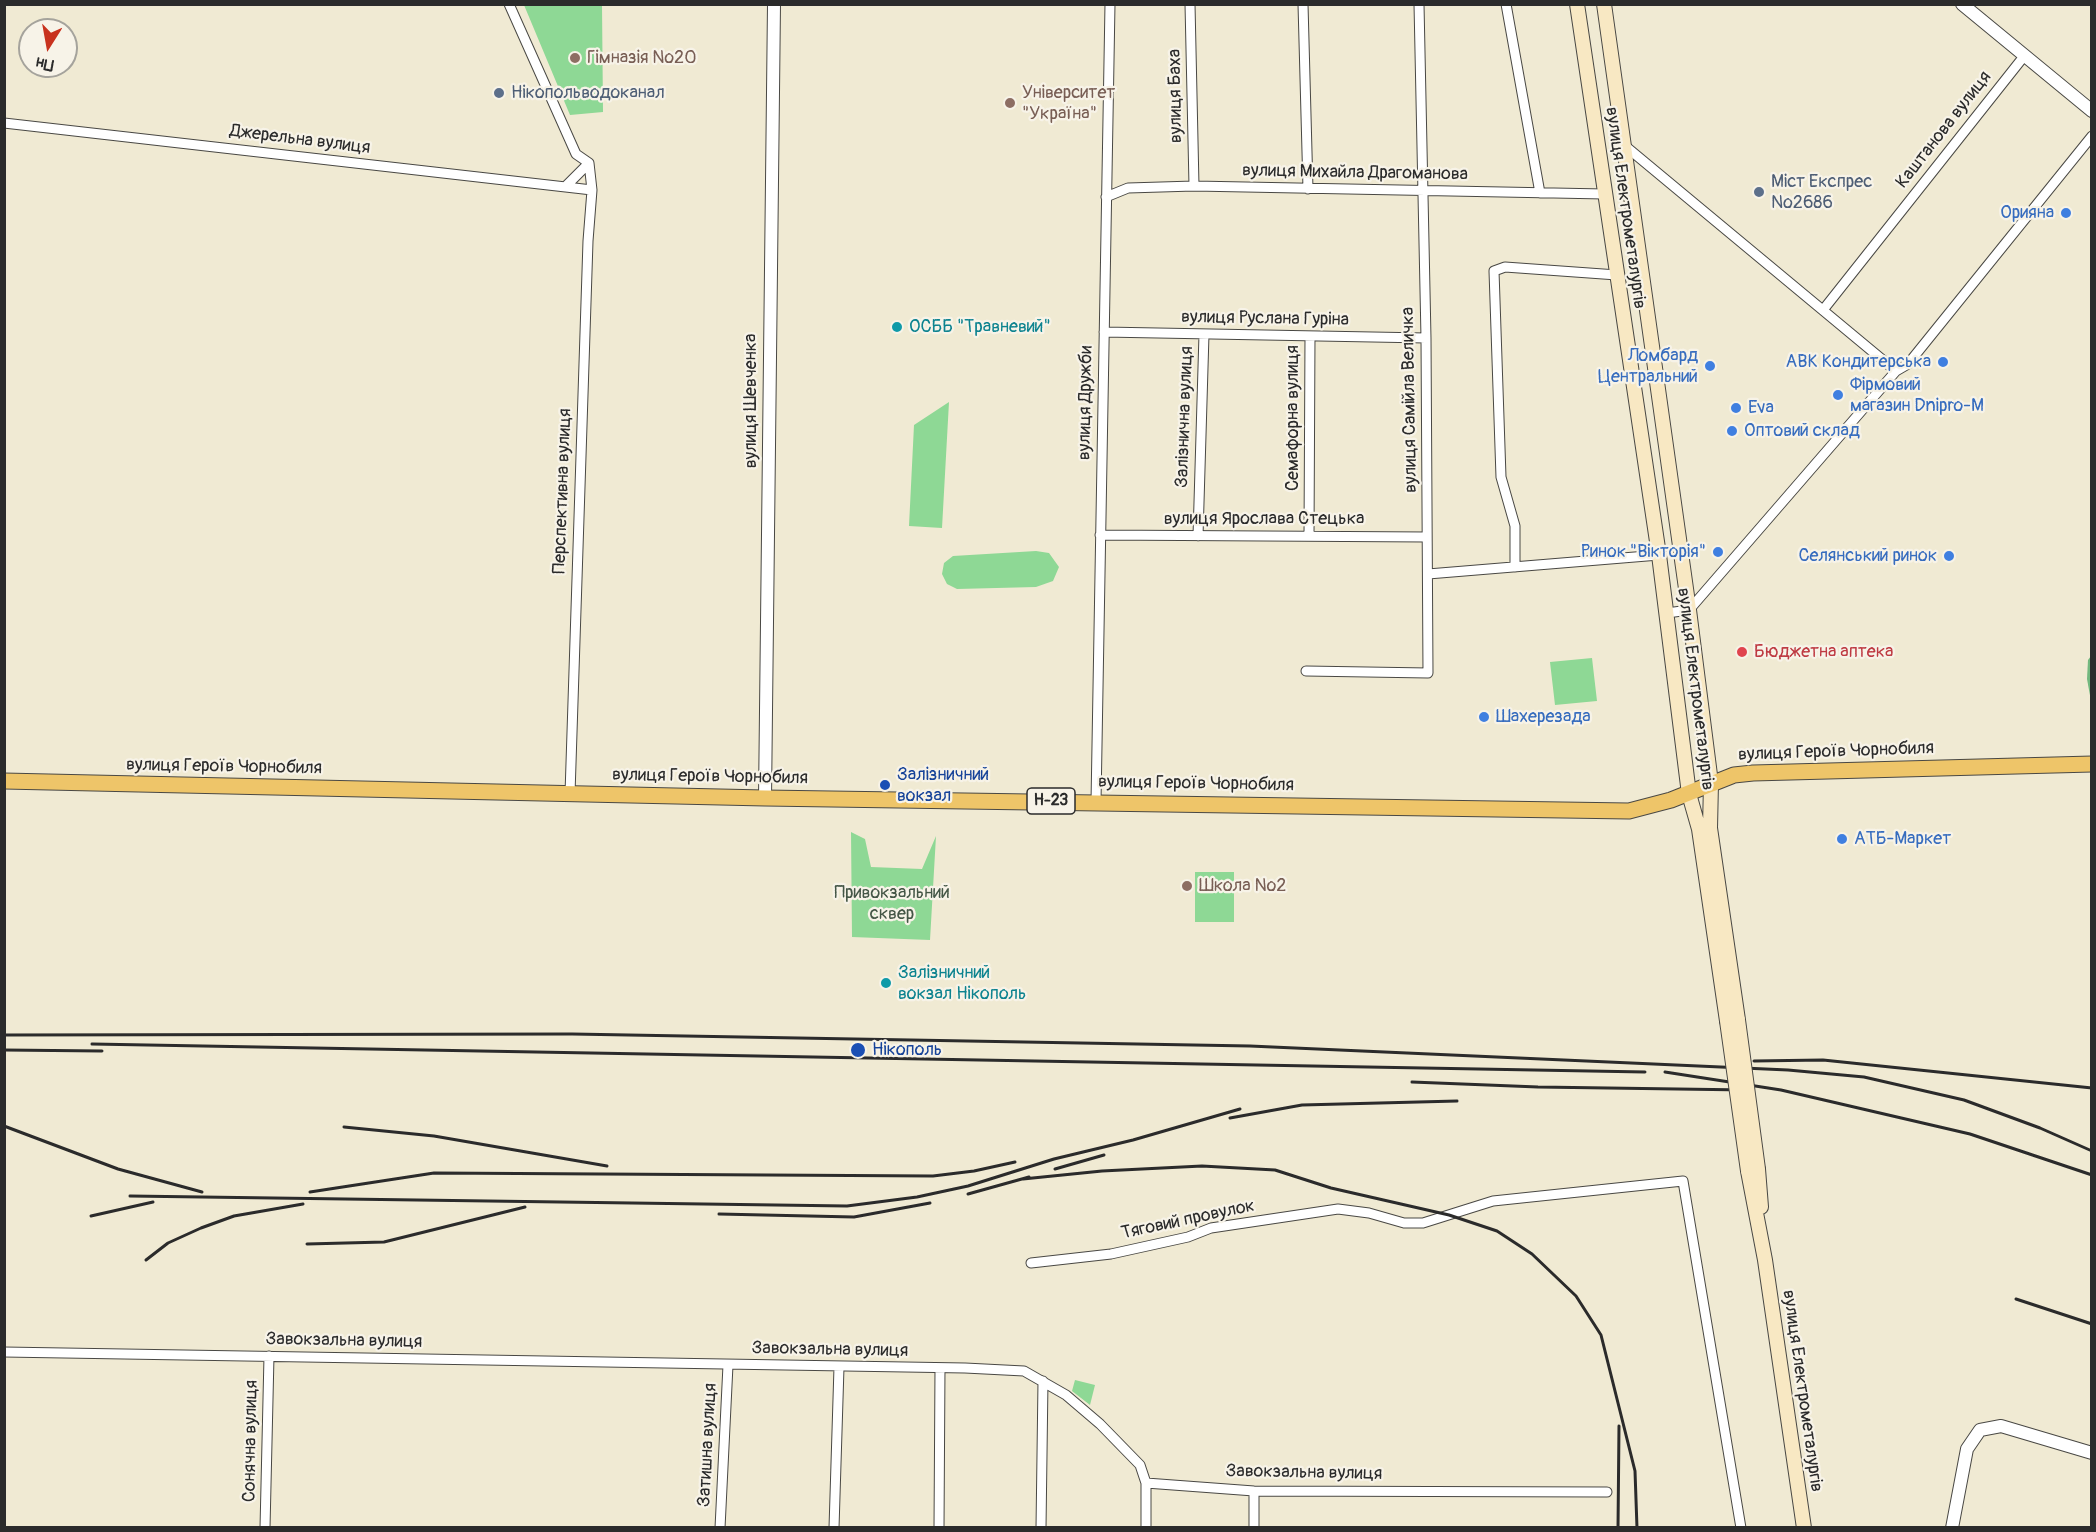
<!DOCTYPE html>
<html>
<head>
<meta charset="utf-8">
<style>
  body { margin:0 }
  #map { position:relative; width:2096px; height:1532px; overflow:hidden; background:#f0ead3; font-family:Pangolin,sans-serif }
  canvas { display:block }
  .frame { position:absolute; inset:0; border:6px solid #2b2b2b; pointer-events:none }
  .north { position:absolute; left:18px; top:18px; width:60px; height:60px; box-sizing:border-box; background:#f7f3e8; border:2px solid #a5a39c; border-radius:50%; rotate:191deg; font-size:16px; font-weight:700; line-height:24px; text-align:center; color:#2b2b2b }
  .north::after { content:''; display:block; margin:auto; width:21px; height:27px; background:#c8321e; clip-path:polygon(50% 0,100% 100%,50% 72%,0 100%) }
</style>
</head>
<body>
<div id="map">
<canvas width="2096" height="1532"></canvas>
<div class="frame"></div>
<div class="north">Пн</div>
</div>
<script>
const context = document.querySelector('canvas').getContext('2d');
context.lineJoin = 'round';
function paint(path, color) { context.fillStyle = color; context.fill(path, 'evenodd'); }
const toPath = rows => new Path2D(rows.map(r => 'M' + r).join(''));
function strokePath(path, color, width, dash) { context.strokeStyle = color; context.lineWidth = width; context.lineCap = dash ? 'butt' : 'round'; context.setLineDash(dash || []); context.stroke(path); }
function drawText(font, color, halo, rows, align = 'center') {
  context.font = font + ' Pangolin,sans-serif'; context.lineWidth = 4.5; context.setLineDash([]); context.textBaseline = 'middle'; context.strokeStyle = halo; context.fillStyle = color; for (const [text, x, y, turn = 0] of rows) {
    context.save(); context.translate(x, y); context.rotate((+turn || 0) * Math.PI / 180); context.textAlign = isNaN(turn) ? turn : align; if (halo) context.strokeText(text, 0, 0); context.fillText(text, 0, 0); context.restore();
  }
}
const green = toPath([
  [524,5,602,5,603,112,570,115],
  [949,402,942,528,909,526,914,425],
  [1036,551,1049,553,1059,567,1053,581,1036,587,957,589,947,584,942,574,944,563,953,556],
  [1592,658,1597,701,1555,705,1550,662],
  [851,832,865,839,871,867,922,869,936,836,930,940,852,937],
  [1195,872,1234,872,1234,922,1195,922],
  [1075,1380,1095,1385,1090,1405,1072,1391]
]);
const forest = toPath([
  [2091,656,2091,701,2087,679,2088,660]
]);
const minor = toPath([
  [509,4,576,154,589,163,592,190,588,241,570,794],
  [1190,4,1194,186],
  [1303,4,1308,189],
  [1506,4,1540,193],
  [4,123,592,190],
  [1624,145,1896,371],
  [565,187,589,163],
  [1106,197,1128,188,1194,186,1605,194],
  [1823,310,2025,55],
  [1104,332,1426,338],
  [1100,535,1427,537],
  [1198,536,1204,334],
  [1309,536,1310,336],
  [1515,567,1515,526,1501,477,1494,271,1505,267,1617,275],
  [1428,574,1659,555],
  [1667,613,1689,610,1896,371,1908,364,2092,136],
  [1306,671,1428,673,1426,338,1419,4],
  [1096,802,1110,4],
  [1031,1263,1111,1254,1188,1237,1211,1228,1338,1209,1369,1213,1404,1223,1423,1223,1493,1201,1683,1181,1741,1528],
  [4,1352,965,1368,1024,1371,1066,1395,1100,1424,1140,1465,1146,1483,1254,1491,1607,1492],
  [265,1528,269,1356],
  [720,1528,728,1365],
  [834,1528,839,1367],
  [939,1528,940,1368],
  [1041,1528,1043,1381],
  [1146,1528,1146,1483],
  [1254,1528,1254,1491]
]);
const tertiary = toPath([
  [1962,4,2092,111],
  [765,798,774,4],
  [1952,1528,1967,1449,1980,1430,2001,1426,2092,1453]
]);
const secondary = toPath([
  [1577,4,1659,555,1689,794,1699,829,1727,1021],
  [1604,4,1689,610,1711,783,1710,828,1738,1020],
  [1758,1169,1761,1207],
  [1748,1171,1765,1260,1804,1528]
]);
const primary = toPath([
  [4,781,765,798,1629,811,1671,800,1734,775,1753,773,2092,764]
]);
const rail = toPath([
  [4,1035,572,1034,1250,1046,1788,1070,1864,1077,1964,1100,2040,1128,2092,1151],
  [92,1044,1645,1072],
  [4,1050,102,1051],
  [1754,1061,1823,1060,2092,1088],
  [1665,1072,1781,1090,1970,1134,2092,1175],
  [1412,1082,1538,1087,1747,1090],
  [1230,1118,1302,1105,1457,1101],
  [4,1126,118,1169,202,1192],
  [344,1127,434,1136,607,1166],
  [1055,1169,1104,1155],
  [1023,1179,1102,1171,1202,1166,1275,1170,1331,1188,1449,1215,1497,1231,1532,1254,1576,1296,1601,1335,1635,1471,1637,1528],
  [310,1192,434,1173,933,1176,974,1171,1015,1162],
  [968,1194,1029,1177],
  [130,1196,847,1206,917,1197,968,1186,1054,1159,1133,1140,1240,1109],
  [719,1214,854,1217,930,1203],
  [91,1216,153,1202],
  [307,1244,384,1242,525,1207],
  [146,1260,168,1243,201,1228,234,1216,303,1204],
  [2016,1299,2092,1324],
  [1618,1528,1619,1426]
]);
const secondaryBridge = toPath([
  [1738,1020,1758,1169],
  [1727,1021,1748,1171]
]);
const markers = [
  [575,58,6,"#8d6e63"],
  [499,93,6,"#5c6f8a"],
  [1010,103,6,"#8d6e63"],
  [1759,192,6,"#5c6f8a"],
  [2066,213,6,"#3f7fe0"],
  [897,327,6,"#0f9aa8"],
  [1943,362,6,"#3f7fe0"],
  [1710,366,6,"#3f7fe0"],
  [1838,395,6,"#3f7fe0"],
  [1736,408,6,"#3f7fe0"],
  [1732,431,6,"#3f7fe0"],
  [1718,552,6,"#3f7fe0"],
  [1949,556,6,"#3f7fe0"],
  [1742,652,6,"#e0444e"],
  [1484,717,6,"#3f7fe0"],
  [885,785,6,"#1a4fb4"],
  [1842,839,6,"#3f7fe0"],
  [1187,886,6,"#8d6e63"],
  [886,983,6,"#0f9aa8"],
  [858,1050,8,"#1a4fb4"]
];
const shields = [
  [1051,801,48]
];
const shieldNames = [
  ["Н-23",1051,801]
];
const educationNames = [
  ["Гімназія №20",587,58],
  ["Університет",1022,93],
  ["\"Україна\"",1022,114],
  ["Школа №2",1199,886]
];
const serviceNames = [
  ["Нікопольводоканал",511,93],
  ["Міст Експрес",1771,182],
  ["№2686",1771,203]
];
const streetNames = [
  ["вулиця Баха",1176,96,-91],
  ["Каштанова вулиця",1944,130,-52],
  ["Джерельна вулиця",300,140,7],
  ["вулиця Михайла Драгоманова",1355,173,1],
  ["вулиця Електрометалургів",1625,208,82],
  ["вулиця Руслана Гуріна",1265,319,1],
  ["вулиця Самійла Величка",1410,400,-91],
  ["вулиця Шевченка",751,401,-90],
  ["вулиця Дружби",1086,403,-89],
  ["Залізнична вулиця",1185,417,-88],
  ["Семафорна вулиця",1293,418,-90],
  ["Перспективна вулиця",563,491,-88],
  ["вулиця Ярослава Стецька",1264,519],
  ["вулиця Електрометалургів",1695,689,83],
  ["вулиця Героїв Чорнобиля",1836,752,-2],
  ["вулиця Героїв Чорнобиля",224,767,1],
  ["вулиця Героїв Чорнобиля",710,777,1],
  ["вулиця Героїв Чорнобиля",1196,784,1],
  ["Тяговий провулок",1188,1220,-12],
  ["Завокзальна вулиця",344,1341,1],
  ["Завокзальна вулиця",830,1350,1],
  ["вулиця Електрометалургів",1802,1391,82],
  ["Сонячна вулиця",251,1441,-89],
  ["Затишна вулиця",708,1445,-87],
  ["Завокзальна вулиця",1304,1473,1]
];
const shopNames = [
  ["Орияна",2054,213],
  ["Ломбард",1698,356],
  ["Центральний",1698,377],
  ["АВК Кондитерська",1931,362],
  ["Фірмовий",1850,385,"left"],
  ["магазин Dnipro-M",1850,406,"left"],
  ["Eva",1748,408,"left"],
  ["Оптовий склад",1744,431,"left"],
  ["Ринок \"Вікторія\"",1706,552],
  ["Селянський ринок",1937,556],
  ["Шахерезада",1496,717,"left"],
  ["АТБ-Маркет",1854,839,"left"]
];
const cultureNames = [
  ["ОСББ \"Травневий\"",909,327],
  ["Залізничний",898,973],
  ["вокзал Нікополь",898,994]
];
const healthNames = [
  ["Бюджетна аптека",1754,652]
];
const transitNames = [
  ["Залізничний",897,775],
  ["вокзал",897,796],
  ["Нікополь",872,1050]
];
const parkNames = [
  ["Привокзальний",892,893],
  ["сквер",892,914]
];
paint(green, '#8ed895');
paint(forest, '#72b87e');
strokePath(minor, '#494844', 11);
strokePath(tertiary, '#494844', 14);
strokePath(secondary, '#494844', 16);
strokePath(primary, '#494844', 17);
strokePath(minor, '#fff', 9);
strokePath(tertiary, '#fff', 12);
strokePath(secondary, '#f8e8c3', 14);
strokePath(primary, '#eec569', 15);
strokePath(rail, '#2b2b2b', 3);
strokePath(secondaryBridge, '#494844', 16, []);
strokePath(secondaryBridge, '#f8e8c3', 14);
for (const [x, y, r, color] of markers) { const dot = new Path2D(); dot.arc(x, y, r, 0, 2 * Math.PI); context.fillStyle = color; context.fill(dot); strokePath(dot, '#f7f3e8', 2); }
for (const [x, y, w] of shields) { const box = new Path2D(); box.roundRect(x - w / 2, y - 13, w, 26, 4.5); context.fillStyle = '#f7f3e8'; context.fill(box); strokePath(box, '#2b2b2b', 1.5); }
drawText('bold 16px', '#2b2b2b', null, shieldNames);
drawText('18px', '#785e54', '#f7f3e8', educationNames, 'left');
drawText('18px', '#4e5e75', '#f7f3e8', serviceNames, 'left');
drawText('18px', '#2b2b2b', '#f7f3e8', streetNames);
drawText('18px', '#366cbe', '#f7f3e8', shopNames, 'right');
drawText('18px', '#0d838f', '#f7f3e8', cultureNames, 'left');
drawText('18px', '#be3a42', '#f7f3e8', healthNames, 'left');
drawText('18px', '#164399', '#f7f3e8', transitNames, 'left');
drawText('18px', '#445646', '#f7f3e8', parkNames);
</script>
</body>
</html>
